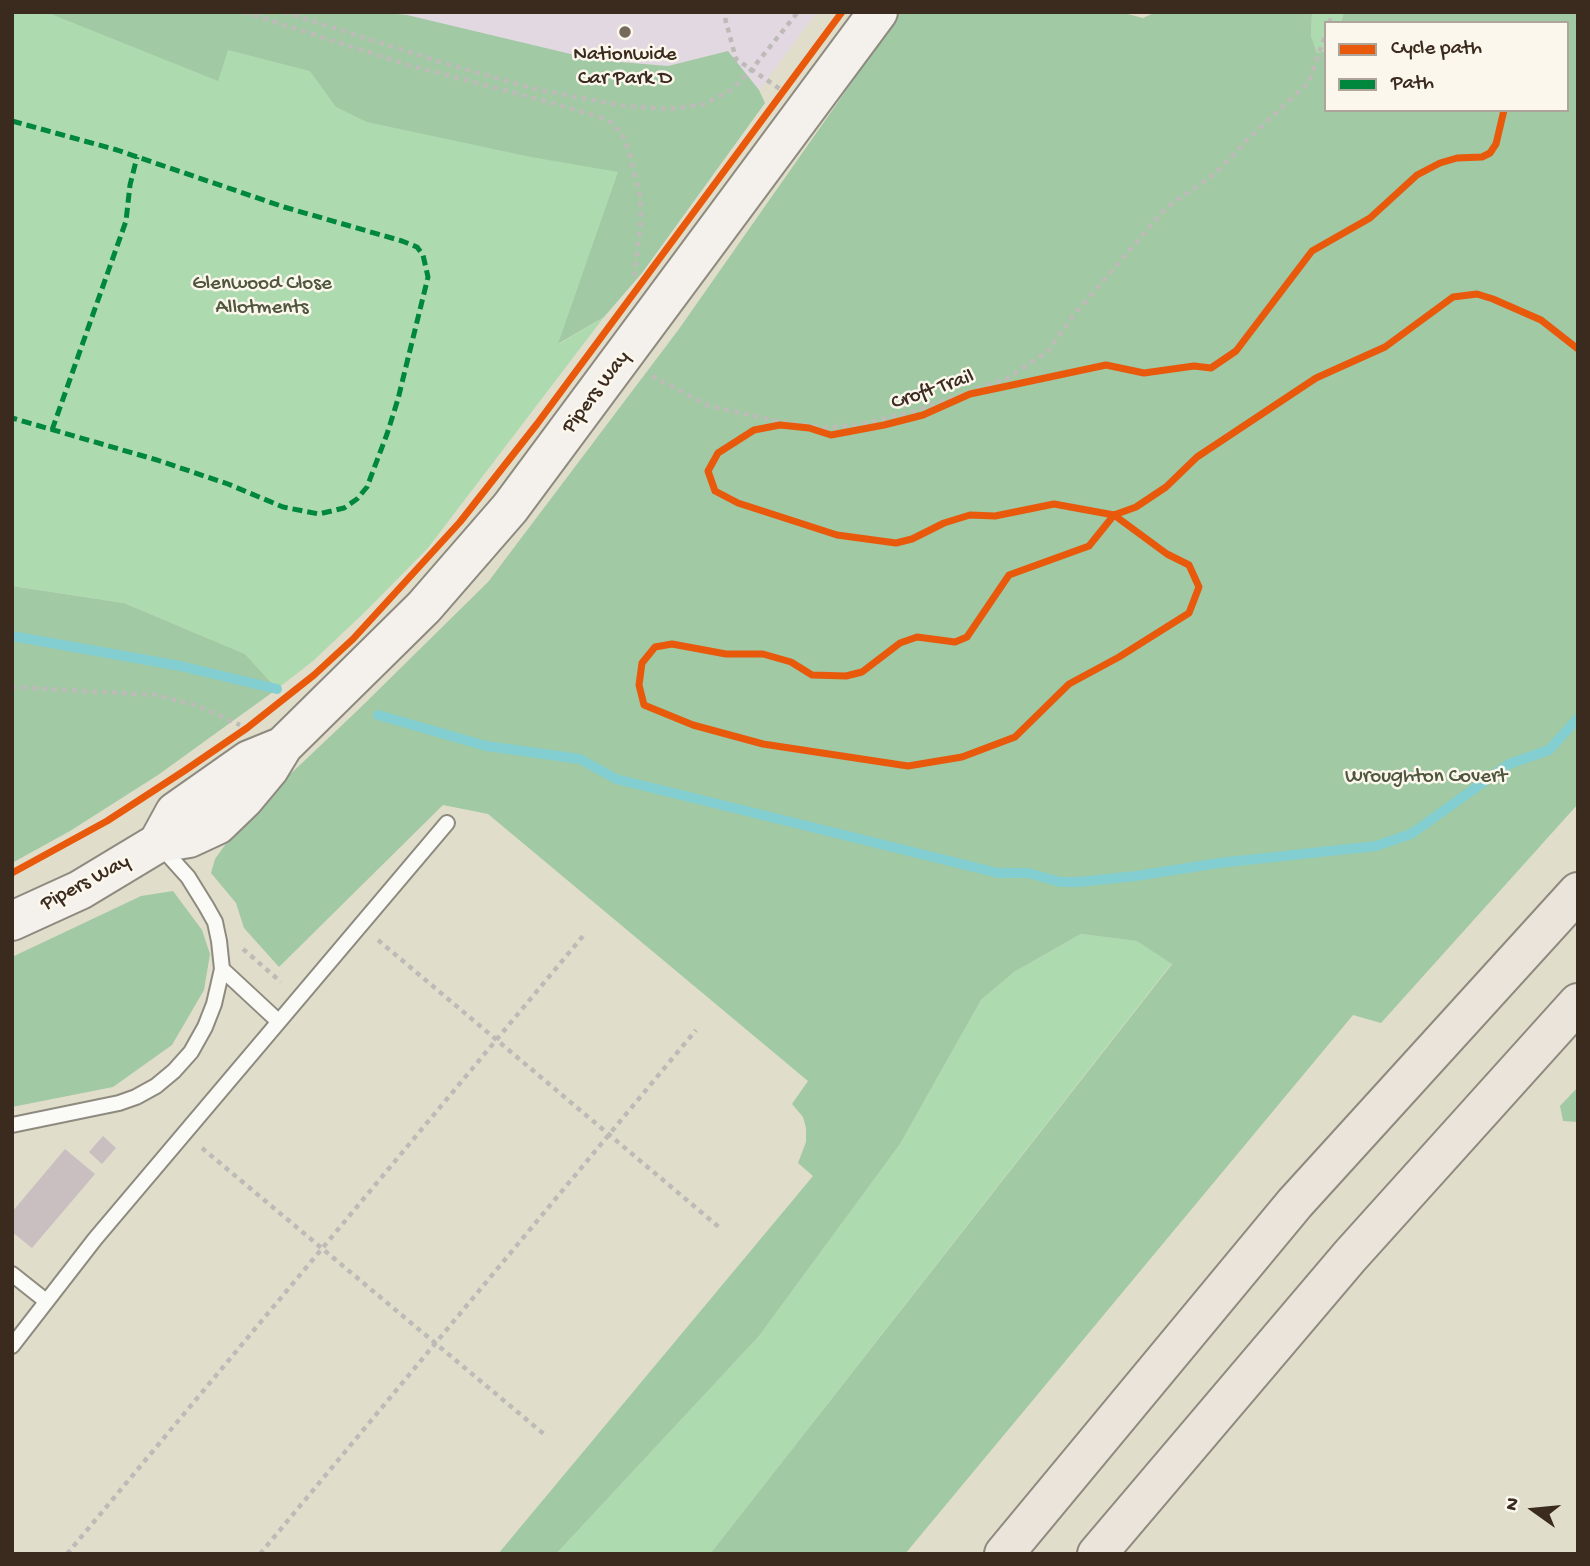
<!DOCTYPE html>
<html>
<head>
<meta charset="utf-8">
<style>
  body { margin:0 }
  #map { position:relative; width:1590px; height:1566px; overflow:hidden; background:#e1ddcb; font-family:"Gochi Hand",sans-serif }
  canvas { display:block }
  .frame { position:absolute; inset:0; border:14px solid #3b2a1e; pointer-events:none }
  .legend { position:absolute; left:1324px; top:21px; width:245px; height:91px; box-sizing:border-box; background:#fbf7ec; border:2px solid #aea59a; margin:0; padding:9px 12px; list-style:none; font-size:21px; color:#3b2a1e }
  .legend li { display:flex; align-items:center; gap:14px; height:35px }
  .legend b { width:35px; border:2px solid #aea59a }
  .north { position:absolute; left:1499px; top:1475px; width:70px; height:70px; -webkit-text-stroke:5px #fbf7ec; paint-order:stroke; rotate:285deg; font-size:19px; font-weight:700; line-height:28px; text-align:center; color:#3b2a1e }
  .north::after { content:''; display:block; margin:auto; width:24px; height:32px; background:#3b2a1e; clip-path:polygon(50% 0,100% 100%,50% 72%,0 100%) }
</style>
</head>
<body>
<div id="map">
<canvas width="1590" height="1566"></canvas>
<div class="frame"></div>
<ul class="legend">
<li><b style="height:9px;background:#e8590c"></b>Cycle path</li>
<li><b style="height:9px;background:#00873e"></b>Path</li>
</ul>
<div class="north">N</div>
</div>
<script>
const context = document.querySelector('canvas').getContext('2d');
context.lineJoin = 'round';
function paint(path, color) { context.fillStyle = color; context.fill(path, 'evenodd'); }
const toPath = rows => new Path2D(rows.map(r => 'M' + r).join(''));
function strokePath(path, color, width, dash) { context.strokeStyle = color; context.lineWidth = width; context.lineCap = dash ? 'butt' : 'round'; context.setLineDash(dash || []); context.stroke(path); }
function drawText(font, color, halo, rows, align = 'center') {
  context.font = font + ' "Gochi Hand",sans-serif'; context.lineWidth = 5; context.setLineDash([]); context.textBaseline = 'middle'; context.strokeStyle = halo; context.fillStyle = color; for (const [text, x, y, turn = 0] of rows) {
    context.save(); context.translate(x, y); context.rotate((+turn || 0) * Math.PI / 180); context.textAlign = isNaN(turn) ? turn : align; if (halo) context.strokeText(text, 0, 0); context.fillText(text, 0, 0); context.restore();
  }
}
const built = toPath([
  [265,12,817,12,759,90,711,115]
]);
const green = toPath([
  [12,12,196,12,619,172,559,344,604,317,428,548,366,611,313,661,277,689,245,654,124,603,12,586],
  [1312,12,1344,12,1341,23,1326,23,1326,51,1317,53,1311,36],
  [1081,934,1138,941,1172,963,710,1554,556,1554,759,1336,900,1144,981,1000,1014,972]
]);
const forest = toPath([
  [46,12,376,12,407,15,596,60,668,66,728,51,759,90,765,103,642,273,604,317,558,344,618,172,531,157,367,122,336,107,310,71,228,50,218,81],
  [901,12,1120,12,1143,18,1156,12,1312,12,1311,36,1317,53,1326,51,1326,110,1567,110,1567,23,1341,23,1344,12,1578,12,1578,804,1381,1023,1353,1015,905,1554,710,1554,1172,964,1137,941,1081,934,1014,972,981,1000,900,1144,759,1336,556,1554,498,1554,813,1176,798,1163,806,1142,806,1128,803,1117,792,1104,808,1081,488,814,443,805,279,967,244,928,236,903,211,873,215,859,245,817,359,709,488,582,679,329],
  [12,586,124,603,245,654,277,689,158,775,70,831,12,863],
  [173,891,202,930,210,954,204,990,172,1045,113,1087,12,1107,12,957,141,896],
  [1578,1087,1578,1122,1563,1121,1560,1106]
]);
const stream = toPath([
  [12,636,180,666,277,689],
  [378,715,486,746,580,759,616,779,998,873,1028,873,1060,882,1078,882,1136,876,1219,863,1376,846,1411,834,1509,764,1549,750,1578,718]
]);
const building = toPath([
  [103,1136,116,1148,102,1164,89,1152],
  [65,1149,95,1174,32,1248,12,1232,12,1212]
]);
const path = toPath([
  [244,12,405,64,549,102,603,118,612,123,623,136,629,151,640,196,641,219,634,279],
  [284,12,447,64,539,90,624,106,670,109,704,104,731,90,752,69,798,12],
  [725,18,736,59,780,89],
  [1329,23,1333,12],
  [652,376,709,406,787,423,826,428,863,424,914,411,1008,378,1048,351,1072,317,1165,209,1217,172,1246,141,1309,82,1326,33],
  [12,687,156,695,199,706,240,725],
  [378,940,720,1228],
  [243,949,281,982],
  [202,1148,545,1435],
  [67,1554,583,936],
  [260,1554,696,1030]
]);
const service = toPath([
  [222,969,278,1021],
  [12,1125,119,1103,136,1097,156,1086,174,1071,191,1052,205,1027,214,1004,222,969,219,941,215,922,206,906,188,877,161,847],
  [12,1274,46,1301],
  [12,1346,95,1239,447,823]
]);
const secondary = toPath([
  [158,843,175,812,249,760,281,747],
  [12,921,80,890,158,843,189,838,217,825,244,799,269,769,283,746,424,607,510,508,878,12]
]);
const motorway = toPath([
  [1004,1554,1295,1203,1578,892],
  [1097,1554,1350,1256,1578,1003]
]);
const quiet = toPath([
  [12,121,117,150,284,207,402,241,417,247,423,255,428,277,398,399,387,434,367,487,357,499,344,508,319,514,283,507,228,484,157,460,12,418],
  [52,430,126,221,130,185,137,157]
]);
const cycleway = toPath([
  [1504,110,1496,144,1490,153,1482,157,1457,158,1440,163,1417,175,1370,218,1312,251,1236,351,1211,368,1194,366,1144,373,1106,365,970,394,923,415,884,425,831,435,809,428,780,425,754,430,718,453,708,471,715,491,738,503,837,535,896,543,912,539,944,523,970,515,995,516,1054,504,1114,515,1136,507,1166,487,1197,457,1316,378,1385,347,1453,297,1477,294,1493,299,1541,320,1578,349],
  [1114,515,1167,554,1189,565,1199,587,1189,613,1119,657,1069,684,1015,737,962,757,908,766,763,744,693,725,644,705,639,685,642,663,655,647,672,644,726,654,763,654,791,662,812,675,846,676,862,672,900,643,917,637,955,642,967,637,1009,575,1089,546,1114,515],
  [12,873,107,821,184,771,247,728,314,675,353,639,460,522,537,424,842,12]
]);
const markers = [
  [625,32,7,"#75695b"]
];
const poiNames = [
  ["Nationwide",625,56],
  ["Car Park D",625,80]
];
const parkNames = [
  ["Glenwood Close",262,285],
  ["Allotments",262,309],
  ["Wroughton Covert",1426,778]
];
const streetNames = [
  ["Croft Trail",933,391,-19],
  ["Pipers Way",597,393,-53],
  ["Pipers Way",86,884,-28]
];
paint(built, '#e2d8e1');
paint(green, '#aedab0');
paint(forest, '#a1c9a3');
strokePath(stream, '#83ced0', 10);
paint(building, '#c9bec0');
strokePath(service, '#8e8a7f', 18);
strokePath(secondary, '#8e8a7f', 42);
strokePath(motorway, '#8e8a7f', 42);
strokePath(path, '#bdbbb7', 4.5, [5, 5]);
strokePath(service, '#fafaf7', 14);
strokePath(secondary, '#f4f1ec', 38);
strokePath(motorway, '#ebe4da', 38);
strokePath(quiet, '#00873e', 5, [10, 5]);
strokePath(cycleway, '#e8590c', 7);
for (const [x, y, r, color] of markers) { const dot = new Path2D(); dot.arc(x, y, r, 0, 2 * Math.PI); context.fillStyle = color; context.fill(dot); strokePath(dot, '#fbf7ec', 2.5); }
drawText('21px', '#3b2a1e', '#fbf7ec', poiNames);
drawText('21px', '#4e563d', '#fbf7ec', parkNames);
drawText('21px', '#3b2a1e', '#fbf7ec', streetNames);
</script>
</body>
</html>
